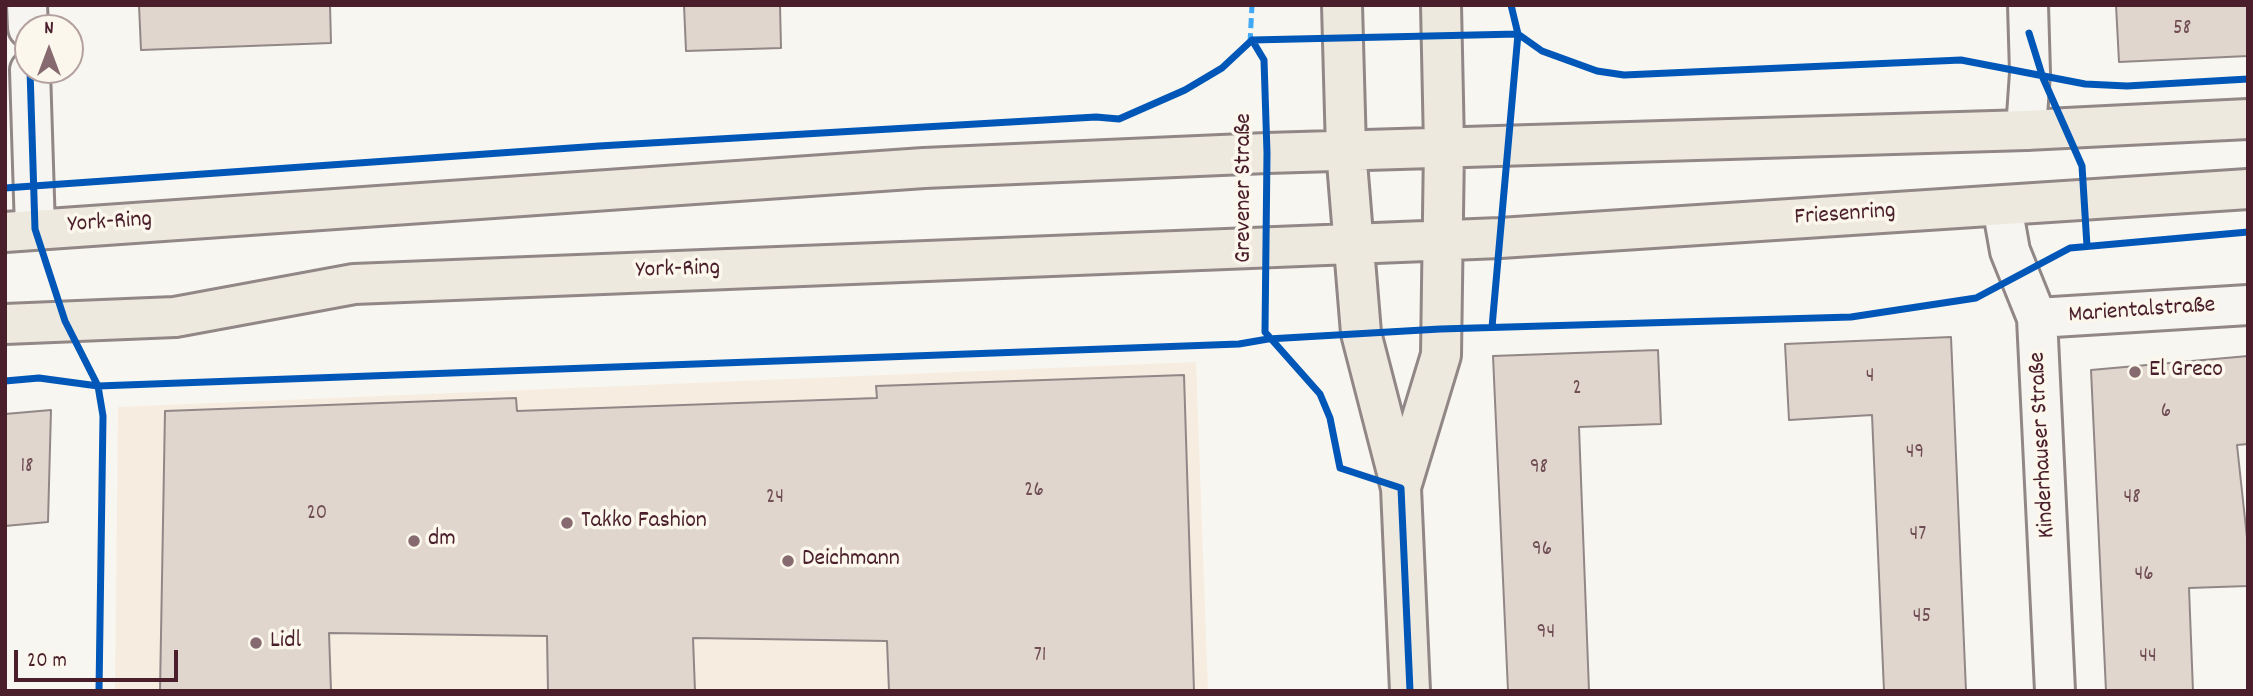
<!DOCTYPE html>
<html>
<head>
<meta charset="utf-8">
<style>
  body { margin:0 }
  #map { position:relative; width:2253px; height:696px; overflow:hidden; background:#f8f6f0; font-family:Dekko,sans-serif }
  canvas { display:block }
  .frame { position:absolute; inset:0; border:7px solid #4a1f2b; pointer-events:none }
  .north { position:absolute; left:14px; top:14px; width:70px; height:70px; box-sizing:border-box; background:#fbf7ec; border:2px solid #b4a19f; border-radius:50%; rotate:0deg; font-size:19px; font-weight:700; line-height:28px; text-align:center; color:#4a1f2b }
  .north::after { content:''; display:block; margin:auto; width:24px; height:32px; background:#876a70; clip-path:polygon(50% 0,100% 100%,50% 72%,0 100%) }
  .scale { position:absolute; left:14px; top:650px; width:164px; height:32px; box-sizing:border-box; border:4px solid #4a1f2b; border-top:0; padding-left:9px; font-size:21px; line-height:24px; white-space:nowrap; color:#4a1f2b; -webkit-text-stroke:5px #fbf7ec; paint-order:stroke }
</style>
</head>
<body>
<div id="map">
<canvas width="2253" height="696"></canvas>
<div class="frame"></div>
<div class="north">N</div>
<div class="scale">20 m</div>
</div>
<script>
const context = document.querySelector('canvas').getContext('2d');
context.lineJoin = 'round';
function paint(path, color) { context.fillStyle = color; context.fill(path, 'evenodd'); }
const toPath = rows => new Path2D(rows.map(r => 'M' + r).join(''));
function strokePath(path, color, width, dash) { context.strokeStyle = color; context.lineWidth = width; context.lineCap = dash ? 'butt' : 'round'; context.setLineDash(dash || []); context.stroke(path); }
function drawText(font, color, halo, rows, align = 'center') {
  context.font = font + ' Dekko,sans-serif'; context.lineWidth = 7; context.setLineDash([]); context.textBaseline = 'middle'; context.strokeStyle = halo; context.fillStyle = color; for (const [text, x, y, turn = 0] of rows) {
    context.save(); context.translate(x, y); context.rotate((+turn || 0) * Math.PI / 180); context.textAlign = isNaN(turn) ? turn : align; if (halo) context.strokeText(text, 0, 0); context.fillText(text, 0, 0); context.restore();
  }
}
const built = toPath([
  [1196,362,1208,691,115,691,118,407]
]);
const building = toPath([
  [139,5,330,5,331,43,141,50,139,5],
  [684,5,780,5,781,48,686,51,684,5],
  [2116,5,2248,5,2248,56,2119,62,2116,5],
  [1951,337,1966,691,1884,691,1872,415,1789,420,1785,344,1951,337],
  [1658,350,1661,424,1579,427,1589,691,1508,691,1493,356,1658,350],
  [2248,356,2248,444,2237,445,2248,547,2248,586,2189,588,2193,691,2106,691,2091,370,2248,356],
  [1184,375,1194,691,889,691,887,641,693,638,695,691,548,691,547,636,329,633,331,691,160,691,165,411,516,398,517,411,877,398,876,386,1184,375],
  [51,410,48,522,5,526,5,414,51,410]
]);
const minor = toPath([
  [27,5,28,28],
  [30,70,35,229],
  [2026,130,2030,73,2028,5],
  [2002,206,2010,251,2037,318,2055,691],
  [2037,318,2248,305]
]);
const major = toPath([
  [1342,5,1346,150,1361,333,1401,488,1410,691],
  [5,232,924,168,1267,153,2026,130,2248,119],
  [5,324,175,317,354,284,1500,238,2248,189],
  [1401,487,1441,355,1444,146,1441,5]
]);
const quiet = toPath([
  [1250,43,1252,5]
]);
const cycleway = toPath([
  [1511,5,1518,34,1542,51,1597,71,1624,75,1961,60,2085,84,2127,86,2248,79],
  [2029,33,2043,78,2082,166,2087,246],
  [1252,40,1264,60,1267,153,1265,332,1320,394,1330,418,1340,468,1401,488,1410,691],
  [30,70,35,229,65,321,98,386,103,416,99,691],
  [5,188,599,146,1096,117,1119,119,1185,90,1222,68,1252,40,1518,34],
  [1492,327,1518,34],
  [5,381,39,378,98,386,1239,344,1268,339,1440,329,1851,317,1976,298,2070,248,2248,232]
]);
const markers = [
  [2135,372,7,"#876a70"],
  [567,523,7,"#876a70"],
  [414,541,7,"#876a70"],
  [788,561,7,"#876a70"],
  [256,643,7,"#876a70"]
];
const numberNames = [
  ["58",2182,30],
  ["4",1870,378],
  ["2",1577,390],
  ["6",2166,413],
  ["49",1915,454],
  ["18",27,468],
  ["98",1539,469],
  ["26",1034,492],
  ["24",775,499],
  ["48",2132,499],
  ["20",317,515],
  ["47",1918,536],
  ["96",1542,551],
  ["46",2144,576],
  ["45",1922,618],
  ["94",1546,634],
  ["71",1040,657],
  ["44",2148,658]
];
const streetNames = [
  ["Grevener Straße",1246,188,-90],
  ["Friesenring",1845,216,-4],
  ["York-Ring",110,224,-4],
  ["York-Ring",678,271,-2],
  ["Marientalstraße",2142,312,-4],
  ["Kinderhauser Straße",2044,445,-93]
];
const poiNames = [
  ["El Greco",2149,372],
  ["Takko Fashion",581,523],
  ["dm",428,541],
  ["Deichmann",802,561],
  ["Lidl",270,643]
];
paint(built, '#f6ece0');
paint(building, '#e0d6cd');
strokePath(building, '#918787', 2);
strokePath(minor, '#918787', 44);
strokePath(major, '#918787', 44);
strokePath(minor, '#f6f5f1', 38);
strokePath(major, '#eee9de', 38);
strokePath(quiet, '#3fa9f5', 5, [10, 5]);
strokePath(cycleway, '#0057b8', 7);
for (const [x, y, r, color] of markers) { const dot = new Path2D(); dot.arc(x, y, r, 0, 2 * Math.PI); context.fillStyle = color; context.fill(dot); strokePath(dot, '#fbf7ec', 2.5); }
drawText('21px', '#704d54', null, numberNames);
drawText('24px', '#4a1f2b', '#fbf7ec', streetNames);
drawText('24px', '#4a1f2b', '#fbf7ec', poiNames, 'left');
</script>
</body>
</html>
